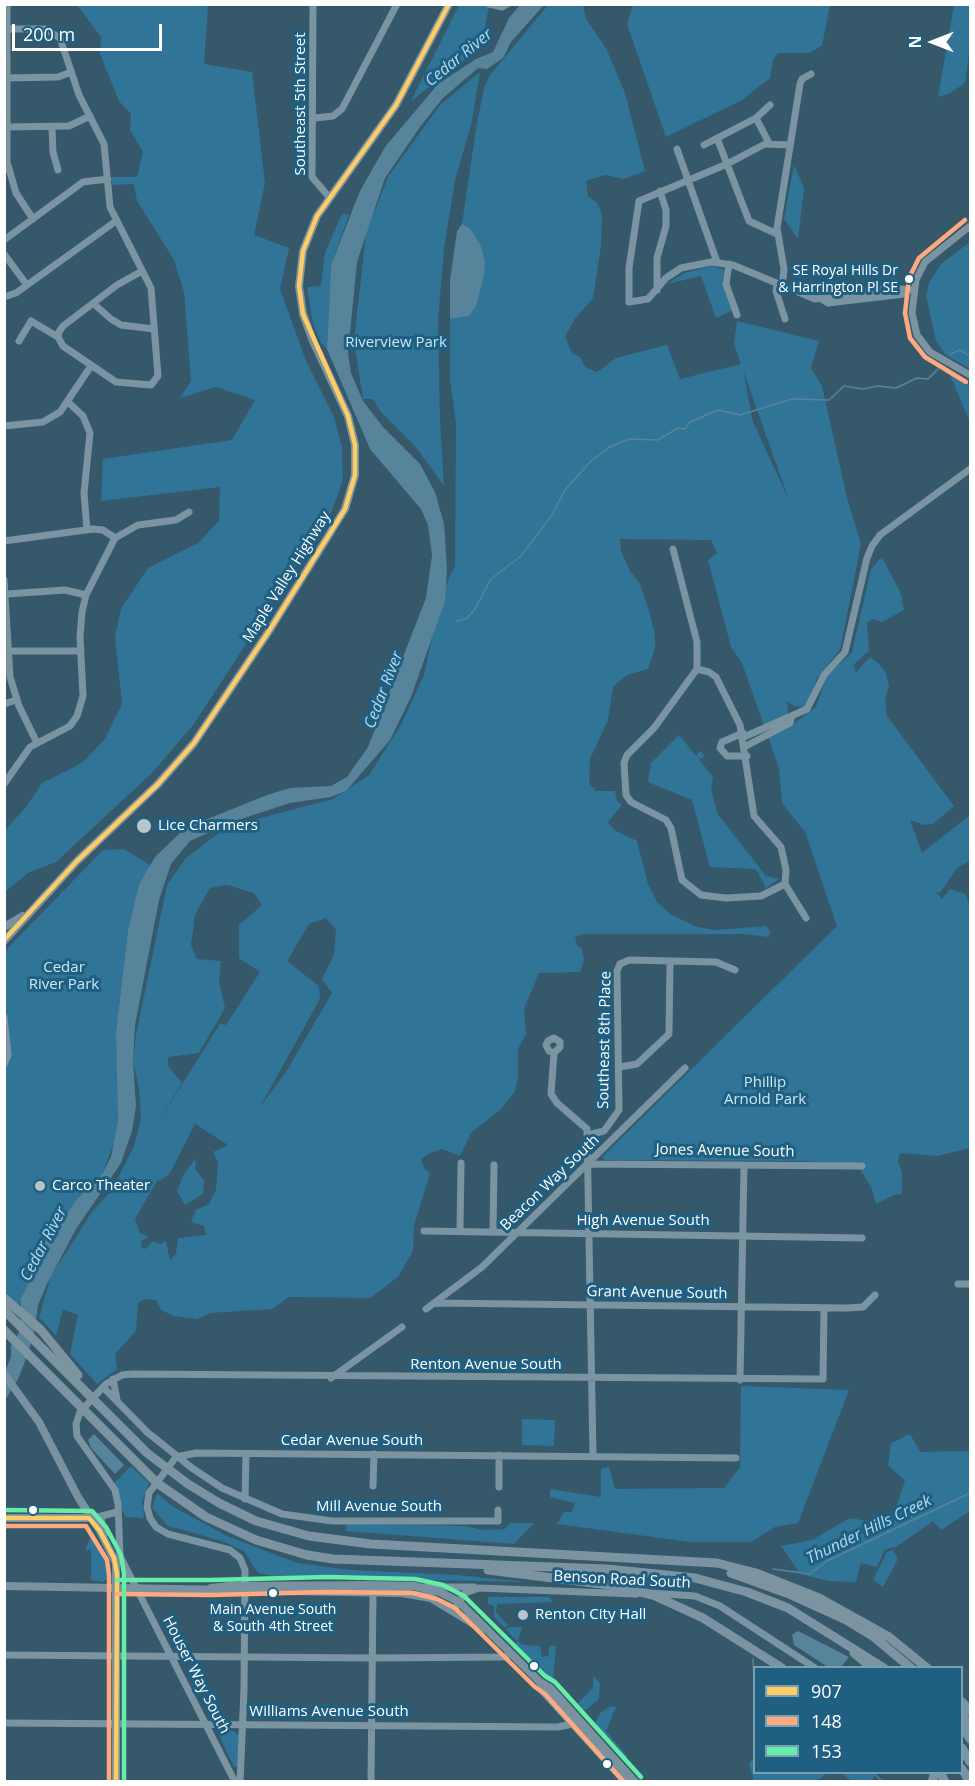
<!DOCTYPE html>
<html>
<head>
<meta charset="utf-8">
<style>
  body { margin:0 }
  #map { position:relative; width:975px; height:1786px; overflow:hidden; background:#35586b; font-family:"Open Sans",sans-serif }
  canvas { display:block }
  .frame { position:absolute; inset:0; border:6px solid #fff; pointer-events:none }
  .legend { position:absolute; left:753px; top:1666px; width:210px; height:108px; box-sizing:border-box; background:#1f5f81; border:2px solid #799fb3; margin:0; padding:8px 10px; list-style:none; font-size:18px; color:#fff }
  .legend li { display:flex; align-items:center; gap:12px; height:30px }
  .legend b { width:30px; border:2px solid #799fb3 }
  .north { position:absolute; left:903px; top:12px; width:60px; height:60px; -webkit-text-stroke:4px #1f5f81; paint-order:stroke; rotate:270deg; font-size:16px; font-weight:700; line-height:24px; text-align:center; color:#fff }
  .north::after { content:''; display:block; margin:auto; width:21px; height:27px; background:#fff; clip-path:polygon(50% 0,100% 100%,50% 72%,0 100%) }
  .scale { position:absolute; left:12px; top:24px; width:150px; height:27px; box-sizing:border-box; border:3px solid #fff; border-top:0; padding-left:8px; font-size:18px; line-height:21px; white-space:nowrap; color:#fff; -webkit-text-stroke:4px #1f5f81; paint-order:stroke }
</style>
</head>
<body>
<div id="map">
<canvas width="975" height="1786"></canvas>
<div class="frame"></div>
<ul class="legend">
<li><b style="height:8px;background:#fdcc66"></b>907</li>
<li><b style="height:8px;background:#ffa980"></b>148</li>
<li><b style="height:8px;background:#66eda8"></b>153</li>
</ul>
<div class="north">N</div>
<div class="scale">200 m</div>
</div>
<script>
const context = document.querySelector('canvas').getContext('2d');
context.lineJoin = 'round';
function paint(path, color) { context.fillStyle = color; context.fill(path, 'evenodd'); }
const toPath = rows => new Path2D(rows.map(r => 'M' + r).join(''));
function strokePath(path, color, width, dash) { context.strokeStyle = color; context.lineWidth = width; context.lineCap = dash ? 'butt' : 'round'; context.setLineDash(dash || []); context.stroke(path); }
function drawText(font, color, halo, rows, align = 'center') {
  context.font = font + ' "Open Sans",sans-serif'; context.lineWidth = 6; context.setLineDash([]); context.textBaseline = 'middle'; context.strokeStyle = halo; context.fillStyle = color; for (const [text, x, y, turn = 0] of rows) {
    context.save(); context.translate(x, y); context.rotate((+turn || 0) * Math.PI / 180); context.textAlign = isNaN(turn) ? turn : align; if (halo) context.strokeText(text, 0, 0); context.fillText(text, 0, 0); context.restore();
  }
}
const green = toPath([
  [77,5,208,5,204,64,252,72,265,183,254,235,289,248,280,289,306,361,334,417,342,447,343,480,331,513,194,724,152,773,56,862,28,873,5,892,5,830,27,806,42,783,82,763,105,739,122,704,115,637,121,609,148,568,198,543,219,521,220,487,101,501,103,459,232,440,255,400,216,387,180,398,191,381,184,292,174,260,137,201,134,184,112,185,112,177,137,177,143,152,130,130,131,114,119,101,100,54,101,37],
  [459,5,489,6,481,48,411,101],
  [548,5,583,5,586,19,606,48,625,93,645,171,624,179,605,175,586,181,588,196,597,203,602,215,601,246,593,298,574,320,565,337,572,353,580,357,585,367,597,372,616,358,667,345,680,379,741,364,734,344,737,321,819,341,811,368,822,386,847,498,861,544,840,650,817,678,809,700,803,707,794,706,787,701,789,727,816,707,826,677,852,652,871,569,882,557,901,594,904,610,882,622,872,619,867,623,869,651,853,665,856,672,870,657,879,664,886,673,889,686,885,700,887,716,954,806,933,824,924,825,910,820,922,853,970,815,970,861,957,868,940,893,936,892,942,899,950,889,965,894,970,905,970,1148,937,1156,900,1153,898,1161,902,1172,902,1194,894,1195,876,1204,872,1189,860,1169,849,1165,806,1161,604,1160,602,1157,837,926,805,832,782,803,779,768,742,663,731,647,708,560,717,553,711,540,620,539,621,551,630,571,640,584,649,611,655,635,655,648,648,669,627,675,613,687,608,720,590,759,589,782,595,791,615,791,617,801,622,805,608,822,614,830,637,841,648,884,657,902,670,914,697,927,717,930,766,926,770,931,769,937,742,934,583,934,575,937,577,945,582,949,584,960,580,972,539,973,524,1009,526,1034,518,1049,518,1078,514,1093,501,1109,471,1133,460,1156,442,1149,430,1153,421,1159,425,1170,430,1173,414,1226,413,1251,398,1277,370,1298,289,1297,272,1309,210,1313,197,1319,174,1316,161,1310,156,1300,145,1299,138,1303,136,1331,115,1354,117,1369,97,1384,70,1354,78,1315,63,1309,56,1336,39,1317,51,1276,92,1212,112,1190,134,1146,141,1119,139,1088,133,1062,136,1035,167,885,186,858,227,827,333,799,369,775,401,725,424,675,442,593,455,566,456,423,450,380,450,319,469,316,476,306,470,228,462,224,476,129,484,88,490,75],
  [743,370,789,500,753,422],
  [227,885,254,893,262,905,239,925,239,958,260,972,226,1025,220,1024,149,1137,182,1083,168,1066,168,1057,199,1053,225,1008,219,982,221,961,197,959,191,945,195,915,210,888],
  [326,918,336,929,334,955,322,979,332,993,286,1072,260,1107,320,999,319,986,287,961,309,924],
  [195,1124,228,1145,213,1152,218,1162,216,1190,209,1204,196,1210,191,1222,204,1226,206,1235,178,1238,176,1253,170,1261,166,1241,160,1244,153,1241,146,1249,141,1247,142,1241,149,1237,140,1233,135,1219,157,1181,166,1177,171,1171],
  [633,5,633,4,830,5,822,46,809,53,778,53,773,60,770,78,742,100,666,137,627,24],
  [954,5,970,5,970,46,965,83,949,94,938,97],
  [480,72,471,125,455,180,444,249,438,320,440,421,444,486,415,446,381,412,373,399,363,399,354,341,366,233,388,177,440,105],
  [794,165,804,188,798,239,784,219],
  [342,214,349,215,331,265,327,349,321,343,313,324,307,287,321,286,325,253],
  [970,242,970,369,946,355,936,341,926,296,929,283,941,264],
  [712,266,724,270,722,281,733,310,716,318,701,276,667,284,684,273],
  [950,375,970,386,970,422],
  [679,735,696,756,700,751,705,755,701,759,697,757,713,777,711,789,717,813,766,876,779,879,766,888,756,869,710,867,692,800,648,782,651,763],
  [124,849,150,865,139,884,128,930,116,1032,118,1122,116,1138,102,1174,77,1199,57,1228,50,1228,40,1240,37,1251,41,1256,24,1292,20,1306,14,1301,5,1300,5,951,103,850],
  [196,1158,195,1169,204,1181,203,1194,185,1205,177,1191,184,1174],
  [741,1386,849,1390,798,1523,775,1527,751,1542,690,1542,557,1524,564,1512,572,1512,575,1503,550,1497,550,1489,601,1497,601,1469,609,1467,615,1489,724,1488,740,1467],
  [522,1419,555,1420,554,1446,522,1445],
  [910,1434,920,1452,970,1451,970,1511,941,1530,933,1521,896,1547,885,1549,877,1567,861,1563,856,1582,828,1581,800,1574,781,1546,812,1540,850,1518,890,1525,905,1481,888,1465,891,1443],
  [131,1466,149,1483,142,1502,144,1518,125,1517,113,1484],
  [157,1493,172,1506,227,1536,297,1563,350,1570,457,1575,526,1582,278,1577,258,1573,244,1551,222,1541,168,1526,152,1508],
  [510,1523,534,1523,514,1544,346,1531,347,1524,466,1526,482,1530,505,1529],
  [93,1532,111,1565,110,1577,103,1582,91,1580,91,1550,85,1550],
  [893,1550,898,1559,883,1587,873,1580,887,1552],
  [488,1597,550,1597,552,1602,497,1604,496,1612,508,1625,505,1628,494,1617,494,1606,488,1604],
  [509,1627,522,1627,518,1641,522,1645,540,1646,542,1657,549,1656,549,1646,556,1646,553,1680,547,1681,512,1647,517,1641,506,1630],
  [593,1676,600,1683,599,1699,586,1710,577,1709,574,1707,593,1688],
  [611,1706,616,1707,606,1731,628,1757,620,1757,594,1726,600,1713],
  [220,1730,234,1731,239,1735,237,1767,234,1767,218,1733],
  [754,1758,754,1772,825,1772,825,1775,817,1781,754,1781,749,1764],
  [841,1773,875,1773,872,1782,852,1781]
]);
const water = toPath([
  [520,5,544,5,511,42,503,58,487,69,478,68,443,98,420,127,385,178,357,262,348,353,351,373,363,401,383,427,420,464,435,492,444,524,447,569,445,601,411,697,390,740,346,791,331,797,290,803,235,821,190,841,171,864,159,900,135,1025,133,1061,136,1106,132,1131,121,1163,76,1229,47,1284,38,1305,34,1334,24,1364,18,1379,5,1400,5,1372,11,1357,11,1346,21,1329,21,1299,40,1257,37,1251,40,1240,50,1228,57,1228,77,1199,102,1174,111,1157,118,1122,116,1032,128,930,139,884,155,857,185,828,267,795,290,788,331,786,347,777,368,747,426,598,432,555,428,525,421,509,370,449,327,349,331,265,360,191,385,147,438,84,476,59,493,52,509,18],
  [462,224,470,228,481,246,485,261,484,275,476,306,469,316,450,319,450,280,457,231],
  [94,1434,124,1465,115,1474,91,1448,88,1440],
  [798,1631,849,1657,841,1667,828,1667,794,1645,792,1635]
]);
const stream = toPath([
  [951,354,960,350,970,356],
  [457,621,466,619,475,609,491,579,521,556,552,515,565,490,591,461,608,448,629,439,658,440,678,428,685,429,690,422,718,410,740,415,792,399,829,400,844,386,863,389,878,386,896,388,917,378,928,379,938,369],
  [773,1569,810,1574,827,1561,970,1493],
  [753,1659,754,1676],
  [872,1772,881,1780]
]);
const minor = toPath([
  [7,4,7,162,16,193,33,219],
  [313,4,312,177,329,197],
  [489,4,502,7,507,4],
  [7,29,45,29,60,38,79,95,104,144,110,207,151,288,158,376,151,385,116,382,63,346,58,337,31,321,19,341],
  [6,78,58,77,71,72],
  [315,118,333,116,342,109,397,4],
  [756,118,769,143],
  [7,127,69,126,90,116],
  [52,127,53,152,58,170],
  [717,138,749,221,777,234],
  [704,145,756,118,770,105],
  [790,145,765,144,727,164,639,201,629,268,629,302,648,299,666,278,681,268,711,262,733,265,815,299,889,288,913,290],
  [677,149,717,262],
  [970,226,925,262,916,280,912,313,917,335,930,352,970,375],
  [4,240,83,182,108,179],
  [4,254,27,285],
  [729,264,726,284,737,315],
  [777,285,776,291,785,319],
  [782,287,784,269,777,228,800,84,802,79,811,74],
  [657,290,657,258,666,226,666,210,660,191],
  [4,297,16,293,116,221],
  [822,299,828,303,904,294,907,290],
  [94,304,111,319,121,325,154,329],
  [58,337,59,332,63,326,117,285,142,271],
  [69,403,83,416,90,433,84,493,87,530],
  [4,426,43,422,60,412,91,366],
  [4,541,93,529,103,530,115,538,138,525,176,520,189,512],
  [673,549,697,642,697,669,654,728,627,755,624,763,626,795,631,802,666,820,671,828,682,880,701,895,726,898,761,896,785,884],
  [4,580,10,677,19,706,37,743],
  [7,594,65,590,86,595],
  [4,651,81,651],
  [697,669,709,672,716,677,740,725,754,816,781,847,786,870,785,884,806,918],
  [4,704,16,700],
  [743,733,722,742,720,748,727,756,747,756],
  [744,737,807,709,824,675,845,652,867,558,872,546,880,535,970,469],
  [746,746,790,723,791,718],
  [4,784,30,747,70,726,77,716,83,696,80,637,82,612,86,595,115,538],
  [4,1017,8,1055,4,1064],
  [554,1053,549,1051,546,1045,548,1041,554,1038,560,1042,560,1047,554,1053,551,1094,557,1103,587,1129,593,1456],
  [619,1067,637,1064,669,1034,670,961],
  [588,1135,604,1131,619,1110,617,971,620,964,629,960,716,962,735,970],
  [588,1164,862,1166],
  [424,1231,862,1238],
  [460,1231,461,1163],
  [493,1232,494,1165],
  [958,1284,970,1284],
  [434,1303,847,1308,863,1307,875,1295],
  [426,1309,482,1267,685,1068],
  [331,1378,402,1327],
  [113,1379,117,1400],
  [740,1380,744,1165],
  [103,1387,147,1432,192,1468,222,1488,282,1514,332,1521,498,1521,498,1510],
  [499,1455,499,1487],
  [373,1486,374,1454],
  [245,1499,246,1454],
  [98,1517,117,1512],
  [425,1587,474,1587],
  [650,1593,695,1596,720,1606,815,1668],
  [454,1610,465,1593,479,1588,636,1594],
  [4,1655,372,1658,504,1657,511,1654],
  [4,1723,558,1727,577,1723],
  [235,1782,120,1556,118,1504,115,1490,77,1436,76,1424,80,1412,106,1384,122,1375,132,1374,823,1379,824,1308],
  [240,1782,244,1690,245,1570,240,1558,230,1550,168,1534,156,1527,150,1518,147,1507,149,1493,176,1457,196,1453,736,1458],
  [371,1782,373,1592]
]);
const major = toPath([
  [4,927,23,916],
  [4,941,77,861,158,784,194,743,269,631,345,509,355,475,355,445,348,416,313,341,303,314,299,286,303,251,317,216,396,105,449,4],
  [4,1374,39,1422,78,1497,100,1531,116,1563,116,1782],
  [100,1517,104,1534],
  [4,1518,89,1518],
  [4,1586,402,1593,431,1598,482,1629],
  [211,1588,229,1586,370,1585,414,1586,440,1592,459,1602,540,1682,550,1688,635,1782],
  [540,1682,543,1691,626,1782]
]);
const highway = toPath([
  [4,1298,41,1330,78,1375],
  [4,1310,147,1453,188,1484,219,1503,256,1521,309,1536,371,1544,717,1563,756,1573,819,1598,889,1637,927,1668],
  [4,1330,157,1483,206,1517,256,1540,307,1555,333,1559,607,1569,695,1578,747,1592,788,1608,884,1668],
  [488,1570,610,1585,653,1595,703,1618,782,1668],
  [731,1573,789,1594,846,1620,874,1637,911,1668],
  [854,1653,872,1668],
  [962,1702,970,1711],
  [962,1715,970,1725],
  [962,1726,970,1739],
  [962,1748,970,1762],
  [962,1769,970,1782],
  [940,1772,945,1782],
  [932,1782,935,1772]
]);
const bus1 = toPath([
  [4,940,77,861,158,784,194,743,269,631,345,509,355,475,355,445,348,416,303,314,299,286,303,251,317,216,396,105,449,4],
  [4,1518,89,1518,100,1531,114,1558,117,1574,116,1782]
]);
const bus2 = toPath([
  [965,220,919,258,909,278,905,313,910,338,925,357,966,382],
  [4,1526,86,1526,107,1560,109,1575,109,1782],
  [117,1594,211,1595,327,1592,413,1593,437,1599,455,1608,535,1687,545,1694,624,1782]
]);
const bus3 = toPath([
  [4,1510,92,1511,106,1527,121,1555,124,1574,124,1782],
  [117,1580,211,1580,327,1577,415,1579,443,1585,464,1596,545,1676,555,1682,641,1777]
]);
const markers = [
  [909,279,5,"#fff"],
  [144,826,8,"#b8c5cb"],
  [40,1186,6,"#b8c5cb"],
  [33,1510,5,"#fff"],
  [273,1593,5,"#fff"],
  [523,1615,6,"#b8c5cb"],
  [534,1666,5,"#fff"],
  [607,1764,5,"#fff"]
];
const busNames = [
  ["SE Royal Hills Dr",898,271],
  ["& Harrington Pl SE",898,288],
  ["Main Avenue South",273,1610,"center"],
  ["& South 4th Street",273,1627,"center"]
];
const streetNames = [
  ["Southeast 5th Street",301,104,-90],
  ["Maple Valley Highway",287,577,-58],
  ["Southeast 8th Place",605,1040,-89],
  ["Jones Avenue South",725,1151,1],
  ["Beacon Way South",550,1183,-44],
  ["High Avenue South",643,1221],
  ["Grant Avenue South",657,1293,1],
  ["Renton Avenue South",486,1365],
  ["Cedar Avenue South",352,1441],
  ["Mill Avenue South",379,1507],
  ["Benson Road South",622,1580,3],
  ["Houser Way South",196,1675,63],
  ["Williams Avenue South",329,1712]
];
const parkNames = [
  ["Riverview Park",396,343],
  ["Cedar",64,968],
  ["River Park",64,985],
  ["Phillip",765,1083],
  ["Arnold Park",765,1100]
];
const poiNames = [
  ["Lice Charmers",158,826],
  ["Carco Theater",52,1186],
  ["Renton City Hall",535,1615]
];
const waterNames = [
  ["Cedar River",459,58,-39],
  ["Cedar River",384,690,-69],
  ["Cedar River",44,1244,-62],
  ["Thunder Hills Creek",869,1530,-26]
];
paint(green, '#307597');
paint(water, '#57849b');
strokePath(stream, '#57849b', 1.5);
strokePath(minor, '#7b94a1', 7);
strokePath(major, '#7a929f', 8);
strokePath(highway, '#7c94a1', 9);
strokePath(bus1, '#fdcc66', 4.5);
strokePath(bus2, '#ffa980', 4.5);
strokePath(bus3, '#66eda8', 4.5);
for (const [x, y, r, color] of markers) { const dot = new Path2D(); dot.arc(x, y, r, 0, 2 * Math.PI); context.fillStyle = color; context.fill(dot); strokePath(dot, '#1f5f81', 2); }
drawText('14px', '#fff', '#1f5f81', busNames, 'right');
drawText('15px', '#fff', '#1f5f81', streetNames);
drawText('15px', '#c9e7f6', '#1f5f81', parkNames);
drawText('15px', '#fff', '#1f5f81', poiNames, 'left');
drawText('italic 16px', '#b1dbf0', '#1f5f81', waterNames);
</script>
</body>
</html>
